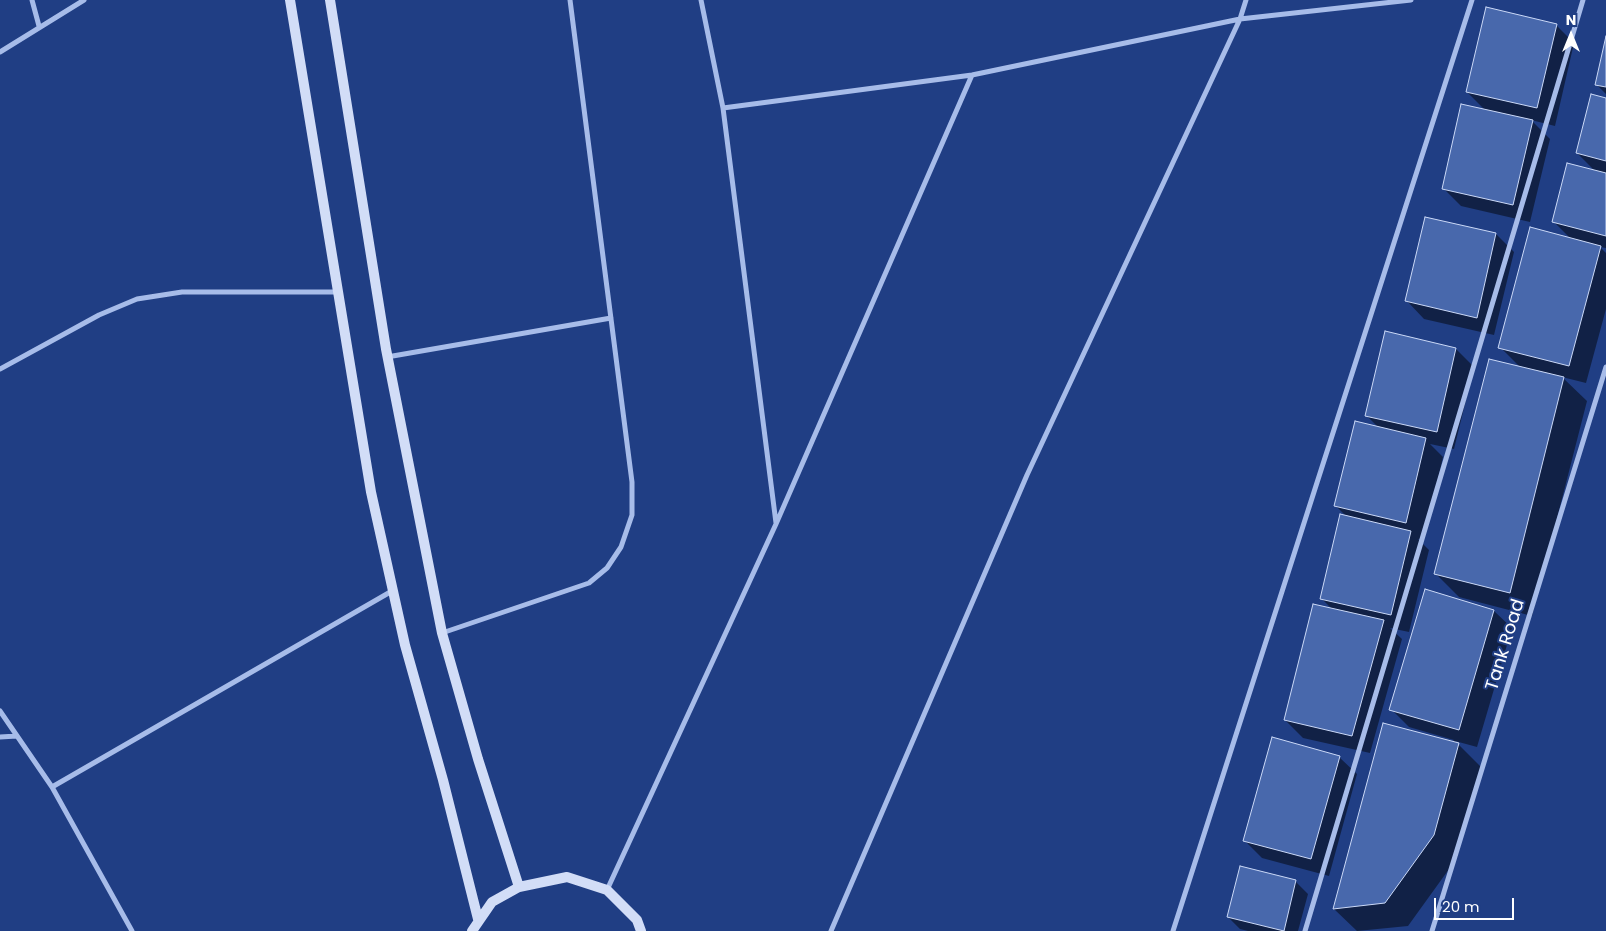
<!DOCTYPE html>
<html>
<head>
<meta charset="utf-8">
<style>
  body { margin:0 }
  #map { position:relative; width:1606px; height:931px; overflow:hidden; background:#203e84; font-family:Poppins,sans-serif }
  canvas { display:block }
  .north { position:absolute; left:1546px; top:10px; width:50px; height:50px; -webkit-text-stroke:4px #203e84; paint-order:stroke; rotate:0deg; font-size:14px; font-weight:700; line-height:20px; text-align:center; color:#fff }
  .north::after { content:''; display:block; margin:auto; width:18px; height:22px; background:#fff; clip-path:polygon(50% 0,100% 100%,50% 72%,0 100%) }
  .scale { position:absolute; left:1434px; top:898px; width:80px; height:22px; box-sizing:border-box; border:2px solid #fff; border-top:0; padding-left:6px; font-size:15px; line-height:18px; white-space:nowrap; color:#fff; -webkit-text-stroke:4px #203e84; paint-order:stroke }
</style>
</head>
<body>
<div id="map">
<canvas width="1606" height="931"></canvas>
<div class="north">N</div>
<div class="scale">20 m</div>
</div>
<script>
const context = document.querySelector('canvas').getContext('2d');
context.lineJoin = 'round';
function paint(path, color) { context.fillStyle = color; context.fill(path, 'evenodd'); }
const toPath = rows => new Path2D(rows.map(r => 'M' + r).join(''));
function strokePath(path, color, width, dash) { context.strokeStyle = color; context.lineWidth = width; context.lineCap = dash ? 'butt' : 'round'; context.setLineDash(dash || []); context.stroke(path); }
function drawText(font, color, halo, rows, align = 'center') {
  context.font = font + ' Poppins,sans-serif'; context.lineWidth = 4; context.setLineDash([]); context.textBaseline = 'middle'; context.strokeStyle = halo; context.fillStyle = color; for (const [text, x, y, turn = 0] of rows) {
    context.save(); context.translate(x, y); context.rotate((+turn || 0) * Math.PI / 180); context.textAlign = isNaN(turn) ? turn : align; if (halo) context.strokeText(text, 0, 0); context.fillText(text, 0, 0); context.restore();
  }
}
const shadow = toPath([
  [1556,25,1574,43,1555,126,1531,120,1550,139,1530,222,1461,206,1443,188,1486,111,1467,92],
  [1606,42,1606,94,1596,84],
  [1606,100,1606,248,1600,247,1606,253,1606,309,1586,383,1562,377,1587,401,1532,616,1459,597,1436,574,1520,367,1500,347,1571,239,1553,221,1596,172,1577,153],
  [1426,218,1496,234,1514,252,1494,335,1424,319,1407,301],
  [1456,349,1474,367,1454,449,1430,444,1443,457,1424,540,1418,539,1429,550,1409,632,1390,628,1402,639,1370,753,1303,738,1285,720,1333,610,1321,598,1347,517,1336,506,1379,428,1367,416],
  [1494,611,1512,628,1477,747,1455,741,1481,767,1457,858,1408,926,1357,931,1334,909,1454,740,1409,727,1391,709],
  [1339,757,1357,774,1329,876,1262,858,1244,840],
  [1241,868,1296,882,1308,894,1298,931,1248,931,1240,929,1228,917]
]);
const building = toPath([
  [1486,7,1557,24,1537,108,1466,92,1486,7],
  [1606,36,1606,87,1595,85,1606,36],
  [1591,94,1606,98,1606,161,1576,153,1591,94],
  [1461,104,1533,120,1513,205,1442,189,1461,104],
  [1567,163,1606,173,1606,236,1552,222,1567,163],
  [1425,217,1496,233,1477,318,1405,301,1425,217],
  [1530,227,1601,246,1569,366,1498,348,1530,227],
  [1385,331,1456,348,1437,432,1365,416,1385,331],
  [1489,359,1564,377,1510,593,1434,574,1489,359],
  [1355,421,1426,438,1406,523,1334,506,1355,421],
  [1340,514,1411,531,1391,615,1320,599,1340,514],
  [1425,589,1494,610,1459,730,1389,710,1425,589],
  [1313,604,1384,620,1352,736,1284,720,1313,604],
  [1383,723,1459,743,1434,835,1385,903,1333,909,1383,723],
  [1272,737,1340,756,1311,859,1243,841,1272,737],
  [1240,866,1296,880,1284,931,1227,917,1240,866]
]);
const minor = toPath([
  [32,0,39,26],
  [701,0,723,108,776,523],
  [0,52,84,0],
  [723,108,972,75,1240,19,1411,0],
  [387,357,611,318],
  [0,369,99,315,137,299,182,292,337,292],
  [442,633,589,583,607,568,621,547,632,515,632,482,570,0],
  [0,711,52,787,132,931],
  [0,737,17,736],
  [52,787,392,591],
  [607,890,776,524,972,75],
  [831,931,1027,475,1240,19,1246,0],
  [1173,931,1472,0],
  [1305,931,1583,0],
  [1432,931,1606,367]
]);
const secondary = toPath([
  [290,0,371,492,405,645,443,780,478,919],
  [330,0,386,349,442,633,478,759,519,887],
  [472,931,492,902,519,887,567,877,607,890,637,920,641,931]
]);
const streetNames = [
  ["Tank Road",1506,645,-73]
];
paint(shadow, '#0007');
paint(building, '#4868ac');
strokePath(building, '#cbd9f7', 1);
strokePath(minor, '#a7bce9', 5);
strokePath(secondary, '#d2ddf7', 10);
drawText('18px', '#fff', '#203e84', streetNames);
</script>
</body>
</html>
